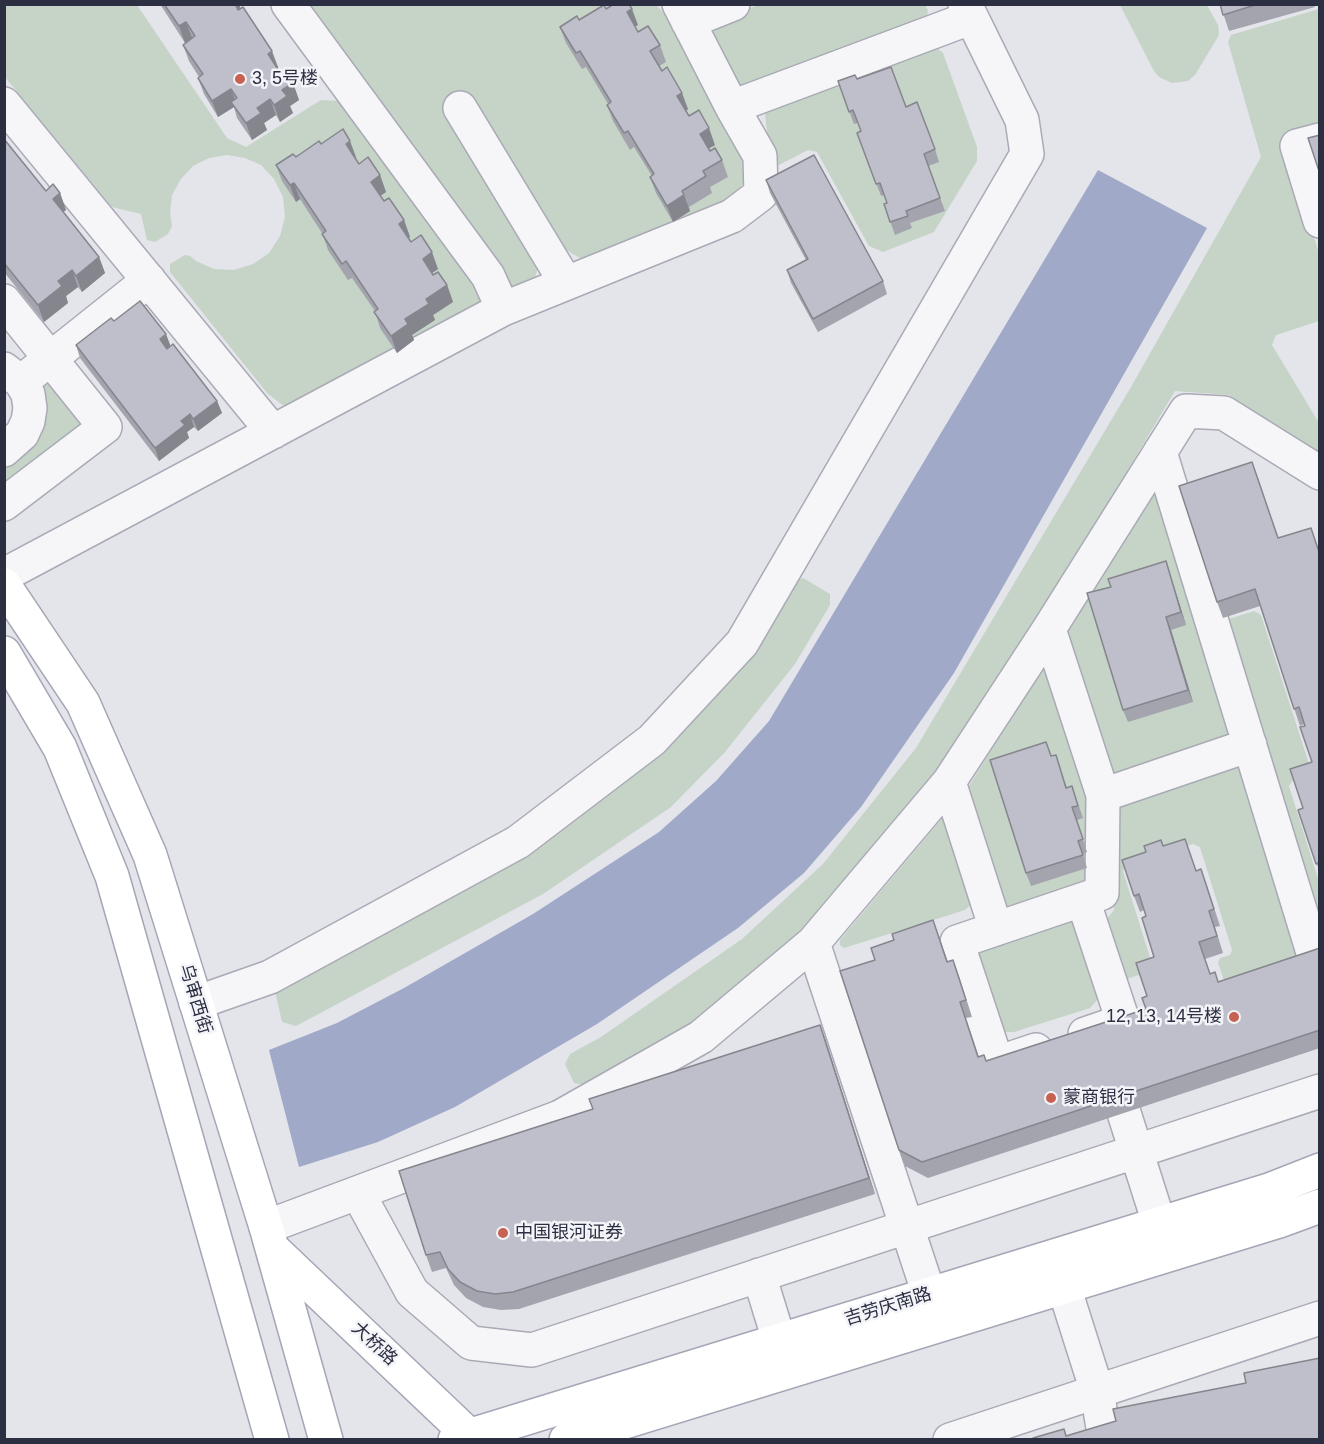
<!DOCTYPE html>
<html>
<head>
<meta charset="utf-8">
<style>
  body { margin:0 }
  #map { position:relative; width:1324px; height:1444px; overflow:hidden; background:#e4e4eb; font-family:Arial,sans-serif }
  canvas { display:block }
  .frame { position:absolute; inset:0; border:6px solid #2c2e42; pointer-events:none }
</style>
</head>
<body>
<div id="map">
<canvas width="1324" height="1444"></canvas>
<div class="frame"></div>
</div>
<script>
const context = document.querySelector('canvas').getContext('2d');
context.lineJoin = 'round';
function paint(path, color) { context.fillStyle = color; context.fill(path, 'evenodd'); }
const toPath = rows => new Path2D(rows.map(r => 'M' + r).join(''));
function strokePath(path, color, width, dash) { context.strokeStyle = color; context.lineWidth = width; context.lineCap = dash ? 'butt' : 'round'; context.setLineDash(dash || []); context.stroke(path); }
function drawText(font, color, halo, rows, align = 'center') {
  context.font = font + ' Arial,"Noto Sans SC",sans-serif'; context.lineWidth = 5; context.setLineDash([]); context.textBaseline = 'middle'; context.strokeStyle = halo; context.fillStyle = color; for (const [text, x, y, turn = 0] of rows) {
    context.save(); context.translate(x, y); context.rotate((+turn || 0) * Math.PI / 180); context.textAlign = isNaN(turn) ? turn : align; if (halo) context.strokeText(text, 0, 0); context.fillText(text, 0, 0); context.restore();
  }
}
const green = toPath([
  [925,4,928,11,926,21,735,93,710,28,718,22,758,5],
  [4,5,137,5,227,138,246,147,321,100,339,101,473,276,482,300,472,315,303,402,284,406,268,394,170,272,170,264,185,255,190,256,196,261,214,269,234,270,253,264,269,253,280,236,285,217,283,197,274,179,261,165,245,158,227,155,209,158,193,166,181,179,172,195,170,213,172,226,168,234,155,242,147,240,141,214,112,207,5,77],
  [303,5,656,5,667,16,748,150,749,173,736,195,599,257,580,258,563,248,459,94,444,103,444,115,538,268,534,280,523,288,509,285],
  [1120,5,1207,5,1218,25,1219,35,1195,75,1188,81,1172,83,1159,77,1154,71],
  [1319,9,1319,128,1287,145,1319,254,1319,321,1276,335,1272,345,1319,423,1319,453,1229,395,1175,391,955,759,810,931,694,1025,585,1085,574,1083,565,1064,570,1054,601,1037,742,939,823,864,916,748,1131,387,1261,157,1228,42,1231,35],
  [936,47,943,53,977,147,977,161,934,232,883,252,869,246,817,152,808,150,779,165,770,161,765,113,775,101],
  [51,375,86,421,5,487,5,461,34,389],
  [1159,489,1236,729,1230,738,1115,773,1103,770,1066,648,1068,631,1153,490],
  [803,578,830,594,830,605,795,664,725,752,671,807,543,894,296,1026,282,1022,275,991,523,854,789,584],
  [1254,611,1261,615,1311,770,1307,776,1292,781,1289,786,1319,882,1319,931,1226,620],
  [1048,665,1094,802,1090,886,1005,913,966,791,1042,667],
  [1238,759,1302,962,1226,986,1218,963,1220,958,1230,955,1232,950,1200,847,1193,844,1125,866,1123,871,1153,967,1150,971,1127,979,1121,977,1106,920,1114,910,1114,808],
  [944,816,974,902,965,910,844,948,840,945,840,940],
  [1075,920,1099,998,1090,1008,1014,1032,1001,1032,975,951,985,943]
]);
const water = toPath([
  [1098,170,1207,228,954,673,861,807,804,873,738,928,597,1024,455,1107,378,1142,299,1167,269,1050,337,1023,404,988,533,914,659,832,716,781,769,721]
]);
const minor = toPath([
  [288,4,488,276,503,309],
  [688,22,733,4],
  [4,104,273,432],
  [732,107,970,18],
  [460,108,566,283],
  [1320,140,1297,146,1320,221],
  [4,301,105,427,4,504],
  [4,369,21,382,28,394,30,408,28,421,22,434,4,450],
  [21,382,149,280],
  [1160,452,1315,959],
  [4,575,503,309,732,216,761,194,760,156,732,107,679,4],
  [949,782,996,929],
  [1103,795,1250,745],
  [1083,900,1123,1021,1085,1034],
  [813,943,929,1294],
  [196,1003,270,977,518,842,652,740,742,643,1027,154,1022,120,965,4],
  [1036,1050,997,1063,957,942,1102,893,1103,795,1049,629],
  [1124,1113,1159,1223],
  [358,1193,412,1292,471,1343,532,1350,1320,1091],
  [266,1227,560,1117,701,1037,813,943,949,782,1049,629,1186,411,1224,413,1320,473],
  [759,1275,779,1340],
  [1064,1287,1097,1391,1105,1440],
  [950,1440,1320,1318]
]);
const major = toPath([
  [4,585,83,703,150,855,266,1227,326,1440],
  [4,653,60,748,112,876,272,1440],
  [273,1249,474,1440],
  [455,1440,1269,1190,1320,1170],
  [566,1440,1279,1221,1320,1206]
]);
const wall = toPath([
  [160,4,239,4,240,8,278,67,277,68,281,74,293,83,299,100,290,106,293,113,280,122,276,115,264,123,267,130,252,140,237,118,234,107,218,117,204,94,198,78,199,77,189,61,183,45,192,38,185,43],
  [1220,4,1314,4,1315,7,1229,31],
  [606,9,638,25,635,26,638,32,660,45,666,62,659,66,688,109,686,111,689,116,715,145,708,149,710,151,722,160,728,177,710,187,712,193,689,207,690,211,673,222,656,193,650,177,652,176,634,147,630,150,613,121,607,105,608,104,586,67,582,69,566,43,560,27],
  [857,79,906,107,935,149,939,162,928,166,945,211,910,223,912,228,895,235,884,204,887,203,885,195,881,196,857,133,861,131,858,123,854,124,838,81],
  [4,139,46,191,60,193,66,210,63,212,99,257,105,273,82,292,78,287,66,296,68,303,44,322,4,272],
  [321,144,356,157,355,158,359,164,380,175,386,192,380,196,384,201,404,220,410,237,408,238,411,242,438,269,432,273,433,275,447,285,453,302,433,315,435,320,412,335,414,340,397,353,380,328,375,311,352,278,348,280,328,250,322,233,300,199,296,202,282,181,276,165],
  [766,180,883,281,887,294,818,332,791,283,787,270,806,260,770,193],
  [114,321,170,346,217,401,222,413,198,431,194,427,187,432,189,438,159,461,80,358,76,345],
  [1258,478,1278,538,1311,528,1320,553,1320,873,1298,810,1303,808,1312,762,1305,726,1304,724,1300,726,1260,606,1223,618,1217,602],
  [1170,574,1186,625,1171,630,1193,702,1128,722,1123,710],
  [1056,755,1067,788,1072,786,1083,818,1077,820,1087,852,1083,854,1087,868,1031,886,1026,873,1051,756],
  [1161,840,1163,846,1196,871,1207,886,1220,926,1215,927,1223,953,1205,959,1210,974,1218,982,1320,948,1320,1048,928,1178,905,1166,899,1150,875,960,939,936,948,962,953,960,959,976,972,1017,966,1018,979,1057,986,1061,1146,1009,1147,996,1154,957,1146,916,1144,910,1140,912,1134,896,1146,852],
  [820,1025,875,1194,519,1309,501,1310,483,1307,466,1298,454,1285,446,1268,432,1272,426,1255,593,1109]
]);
const shadedWall = toPath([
  [233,4,239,4,242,13],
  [632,9,638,25,633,28,627,12],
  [186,22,192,38,185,43,179,26],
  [272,51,278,67,274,71,268,54],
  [293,83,299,100,290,106,293,113,280,122,274,105,282,90],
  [231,89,237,105,231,102,234,107,218,117,212,101],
  [682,93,688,109,683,113,677,96],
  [270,99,276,115,264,123,267,130,252,140,246,123,257,108],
  [709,128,715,145,706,150,700,134],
  [350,141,356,157,352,161,346,144],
  [380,175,386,192,377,198,371,182],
  [294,183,300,199,296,202,290,185],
  [60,193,66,210,59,215,53,199],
  [684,195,690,211,673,222,667,206],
  [404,220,410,237,405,240,399,224],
  [432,252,438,269,429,275,423,259],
  [99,257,105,273,82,292,76,276],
  [72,270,78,287,66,296,68,303,44,322,38,305,58,281],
  [447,285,453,302,433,315,435,320,412,335,414,340,397,353,391,336,405,319,426,299],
  [166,334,171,347,164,352,160,339],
  [217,401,222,413,198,431,193,419],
  [190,414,194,427,187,432,189,438,159,461,155,448,181,421],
  [1166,561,1170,574,1186,625,1181,612],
  [1166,617,1171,630,1193,702,1188,690],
  [820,1025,826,1041,875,1194,869,1178]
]);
const building = toPath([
  [164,4,235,4,238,10,243,7,272,51,268,54,281,74,285,71,293,83,282,90,287,96,274,105,270,99,257,108,261,113,246,123,231,102,237,98,231,89,212,101,198,78,203,74,183,45,195,36,186,22,179,26,164,4],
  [614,4,629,4,632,9,627,12,638,32,648,26,660,45,650,51,662,71,667,67,682,93,677,96,689,116,699,110,709,128,700,134,710,151,715,148,722,160,703,171,706,176,682,191,684,195,667,206,650,177,654,174,628,131,624,133,607,105,611,102,580,51,576,53,560,27,577,16,579,20,604,5,606,9,614,4],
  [1220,4,1258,4,1223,15,1220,4],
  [891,67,906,107,917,102,935,149,924,154,940,198,906,211,908,216,890,222,884,204,887,203,880,183,876,184,857,133,861,131,853,110,849,112,838,81,855,75,857,79,891,67],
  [343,129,350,141,346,144,359,164,368,157,380,175,371,182,384,201,389,198,404,220,399,224,411,242,421,235,432,252,423,259,433,275,438,272,447,285,426,299,429,304,405,319,408,324,391,336,374,312,378,309,346,261,342,264,322,234,326,231,294,183,290,185,276,165,293,154,296,157,319,141,321,144,343,129],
  [1320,135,1320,174,1308,138,1320,135],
  [4,139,46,191,53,184,60,193,53,199,99,257,76,276,72,270,58,281,62,286,38,305,4,263,4,139],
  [814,155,883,281,813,319,787,270,808,259,766,180,814,155],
  [140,301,166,334,160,339,167,349,173,344,217,401,193,419,190,414,181,421,185,425,155,448,76,345,111,318,114,321,140,301],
  [1252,462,1278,538,1311,528,1320,555,1320,862,1316,864,1298,810,1303,808,1290,769,1312,762,1300,727,1305,726,1299,707,1294,709,1255,589,1217,602,1179,486,1252,462],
  [1166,561,1181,612,1166,617,1188,690,1123,710,1087,593,1111,587,1108,579,1166,561],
  [1046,742,1051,756,1056,755,1066,788,1072,786,1078,806,1072,807,1083,839,1078,841,1083,855,1026,873,990,760,1046,742],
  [1185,839,1196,871,1201,869,1214,909,1209,911,1217,936,1199,942,1210,974,1215,972,1218,982,1320,948,1320,1030,922,1162,899,1150,840,971,875,960,871,948,894,940,892,934,933,920,947,962,953,960,966,1000,960,1002,978,1057,984,1055,986,1061,1146,1009,1142,998,1147,996,1136,963,1154,957,1142,918,1146,916,1139,894,1134,896,1122,860,1146,852,1144,846,1161,840,1163,846,1185,839],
  [820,1025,869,1178,513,1292,495,1294,477,1291,460,1282,448,1269,440,1252,426,1255,399,1171,593,1109,589,1099,820,1025],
  [1320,1358,1320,1440,1033,1440,1033,1438,1064,1429,1066,1436,1116,1421,1113,1409,1246,1383,1244,1373,1320,1358]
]);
const markers = [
  [240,79,6,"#c76151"],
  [1234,1017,6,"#c76151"],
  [1051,1098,6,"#c76151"],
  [503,1233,6,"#c76151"]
];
const poiNames = [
  ["3, 5号楼",252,79],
  ["12, 13, 14号楼",1222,1017,"right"],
  ["蒙商银行",1063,1098],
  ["中国银河证券",515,1233]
];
const streetNames = [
  ["乌审西街",195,999,73],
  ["吉劳庆南路",888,1307,-17],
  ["大桥路",374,1344,43]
];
paint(green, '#c5d4c6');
paint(water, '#a1a9c8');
strokePath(minor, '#a9aab5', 36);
strokePath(major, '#a4a6b6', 36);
strokePath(minor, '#f6f6f9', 33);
strokePath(major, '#fff', 33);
paint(wall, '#a3a4ae');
paint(shadedWall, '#85868d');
paint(building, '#bebfca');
strokePath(building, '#85868d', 1.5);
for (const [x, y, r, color] of markers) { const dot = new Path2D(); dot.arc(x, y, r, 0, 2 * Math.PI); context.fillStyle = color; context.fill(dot); strokePath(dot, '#f3f4f8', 2); }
drawText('18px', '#2c2e42', '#f3f4f8', poiNames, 'left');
drawText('18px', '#2c2e42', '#f3f4f8', streetNames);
</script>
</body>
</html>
